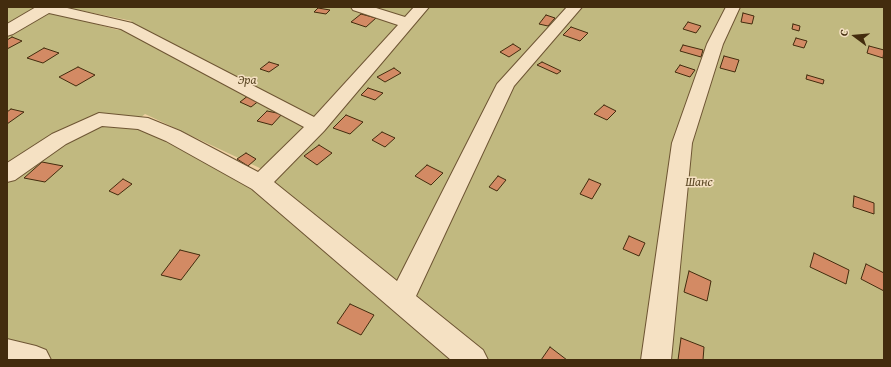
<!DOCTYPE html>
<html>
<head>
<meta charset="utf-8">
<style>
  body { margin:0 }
  #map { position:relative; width:891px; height:367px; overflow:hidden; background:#f0d1a3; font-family:"Gentium Book Plus",serif }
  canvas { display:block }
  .frame { position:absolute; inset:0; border:8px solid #432c0e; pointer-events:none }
  .north { position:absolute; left:835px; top:16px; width:40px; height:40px; -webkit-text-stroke:3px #f5e1c3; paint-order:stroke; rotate:286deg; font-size:11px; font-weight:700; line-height:16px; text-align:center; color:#432c0e }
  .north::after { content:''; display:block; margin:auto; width:14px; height:18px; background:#432c0e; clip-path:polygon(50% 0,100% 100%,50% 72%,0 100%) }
</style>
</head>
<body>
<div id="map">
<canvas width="891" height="367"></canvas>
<div class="frame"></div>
<div class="north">С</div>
</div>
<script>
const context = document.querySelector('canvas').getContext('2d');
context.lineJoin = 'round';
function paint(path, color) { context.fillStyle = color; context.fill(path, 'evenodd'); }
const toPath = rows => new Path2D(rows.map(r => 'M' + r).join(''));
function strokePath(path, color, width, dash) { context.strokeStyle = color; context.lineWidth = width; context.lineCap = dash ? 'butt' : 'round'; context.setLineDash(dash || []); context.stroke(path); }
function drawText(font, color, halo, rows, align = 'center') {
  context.font = font + ' "Gentium Book Plus",serif'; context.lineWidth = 3; context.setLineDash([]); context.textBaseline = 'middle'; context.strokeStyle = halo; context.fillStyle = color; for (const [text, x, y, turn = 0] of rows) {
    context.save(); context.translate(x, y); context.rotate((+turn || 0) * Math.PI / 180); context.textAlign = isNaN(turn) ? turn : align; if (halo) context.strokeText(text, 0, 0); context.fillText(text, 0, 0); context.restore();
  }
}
const green = toPath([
  [7,7,40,7,7,26],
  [64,7,414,7,264,170,145,114,134,123,263,194,429,7,884,7,884,360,7,360,7,35,50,12,118,30,132,21]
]);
const building = toPath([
  [318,8,330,10,326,14,314,12,318,8],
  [743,13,754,16,752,24,741,22,743,13],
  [361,14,376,18,366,27,351,22,361,14],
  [546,15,555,18,548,26,539,24,546,15],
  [688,22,701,26,696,33,683,29,688,22],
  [793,24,800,26,799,31,792,29,793,24],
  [571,27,588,33,580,41,563,35,571,27],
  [12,37,22,41,7,49,7,40,12,37],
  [796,38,807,41,804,48,793,45,796,38],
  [513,44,521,49,509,57,500,52,513,44],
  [683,45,703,50,701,57,680,51,683,45],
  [869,46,884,50,883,58,867,53,869,46],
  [44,48,59,53,43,63,27,58,44,48],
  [724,56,739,60,735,72,720,68,724,56],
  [269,62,279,65,269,72,260,69,269,62],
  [542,62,561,71,557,74,537,65,542,62],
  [680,65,695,70,690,77,675,72,680,65],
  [78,67,95,75,76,86,59,77,78,67],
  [394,68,401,73,385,82,377,77,394,68],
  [807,75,824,80,823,84,806,79,807,75],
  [368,88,383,93,375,100,361,95,368,88],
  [249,95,260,100,251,107,240,102,249,95],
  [604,105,616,111,607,120,594,114,604,105],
  [11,109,24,112,7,124,7,112,11,109],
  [267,111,282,114,272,125,257,121,267,111],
  [346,115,363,122,350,134,333,128,346,115],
  [382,132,395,138,385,147,372,140,382,132],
  [319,145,332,153,317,165,304,156,319,145],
  [246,153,256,159,248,166,237,159,246,153],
  [42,162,63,166,45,182,24,178,42,162],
  [427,165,443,173,431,185,415,176,427,165],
  [498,176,506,180,497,191,489,187,498,176],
  [123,179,132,184,118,195,109,191,123,179],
  [589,179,601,184,592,199,580,194,589,179],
  [854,196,874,203,874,214,853,207,854,196],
  [629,236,645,243,639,256,623,249,629,236],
  [180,250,200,255,181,280,161,275,180,250],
  [814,253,849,270,846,284,810,267,814,253],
  [866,264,884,273,884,291,861,279,866,264],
  [689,271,711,281,707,301,684,292,689,271],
  [350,304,374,315,361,335,337,323,350,304],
  [681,338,704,347,703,360,678,360,681,338],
  [550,347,567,360,541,360,550,347]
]);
const minor = toPath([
  [36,7,63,7,132,23,314,117,398,25,353,10,351,7,373,7,405,17,414,7,429,7,324,131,274,182,397,281,497,84,567,7,582,7,514,86,416,296,483,350,488,360,451,360,252,189,166,141,138,129,102,126,66,144,15,180,7,182,7,163,52,134,99,113,148,118,180,131,258,172,304,127,121,29,49,13,13,34,7,36,7,24,36,7],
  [726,7,740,7,723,44,692,143,671,360,641,360,672,143,707,44,726,7],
  [7,339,36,346,46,350,51,360,7,360,7,339]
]);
const parkNames = [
  ["Эра",247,81],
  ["Шанс",699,183]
];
paint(green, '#c1b980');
paint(building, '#d38a64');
strokePath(building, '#432c0e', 1);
strokePath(minor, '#6e5533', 2);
paint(minor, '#f5e1c3');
drawText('italic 13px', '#5c4825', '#f5e1c3', parkNames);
</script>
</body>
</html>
